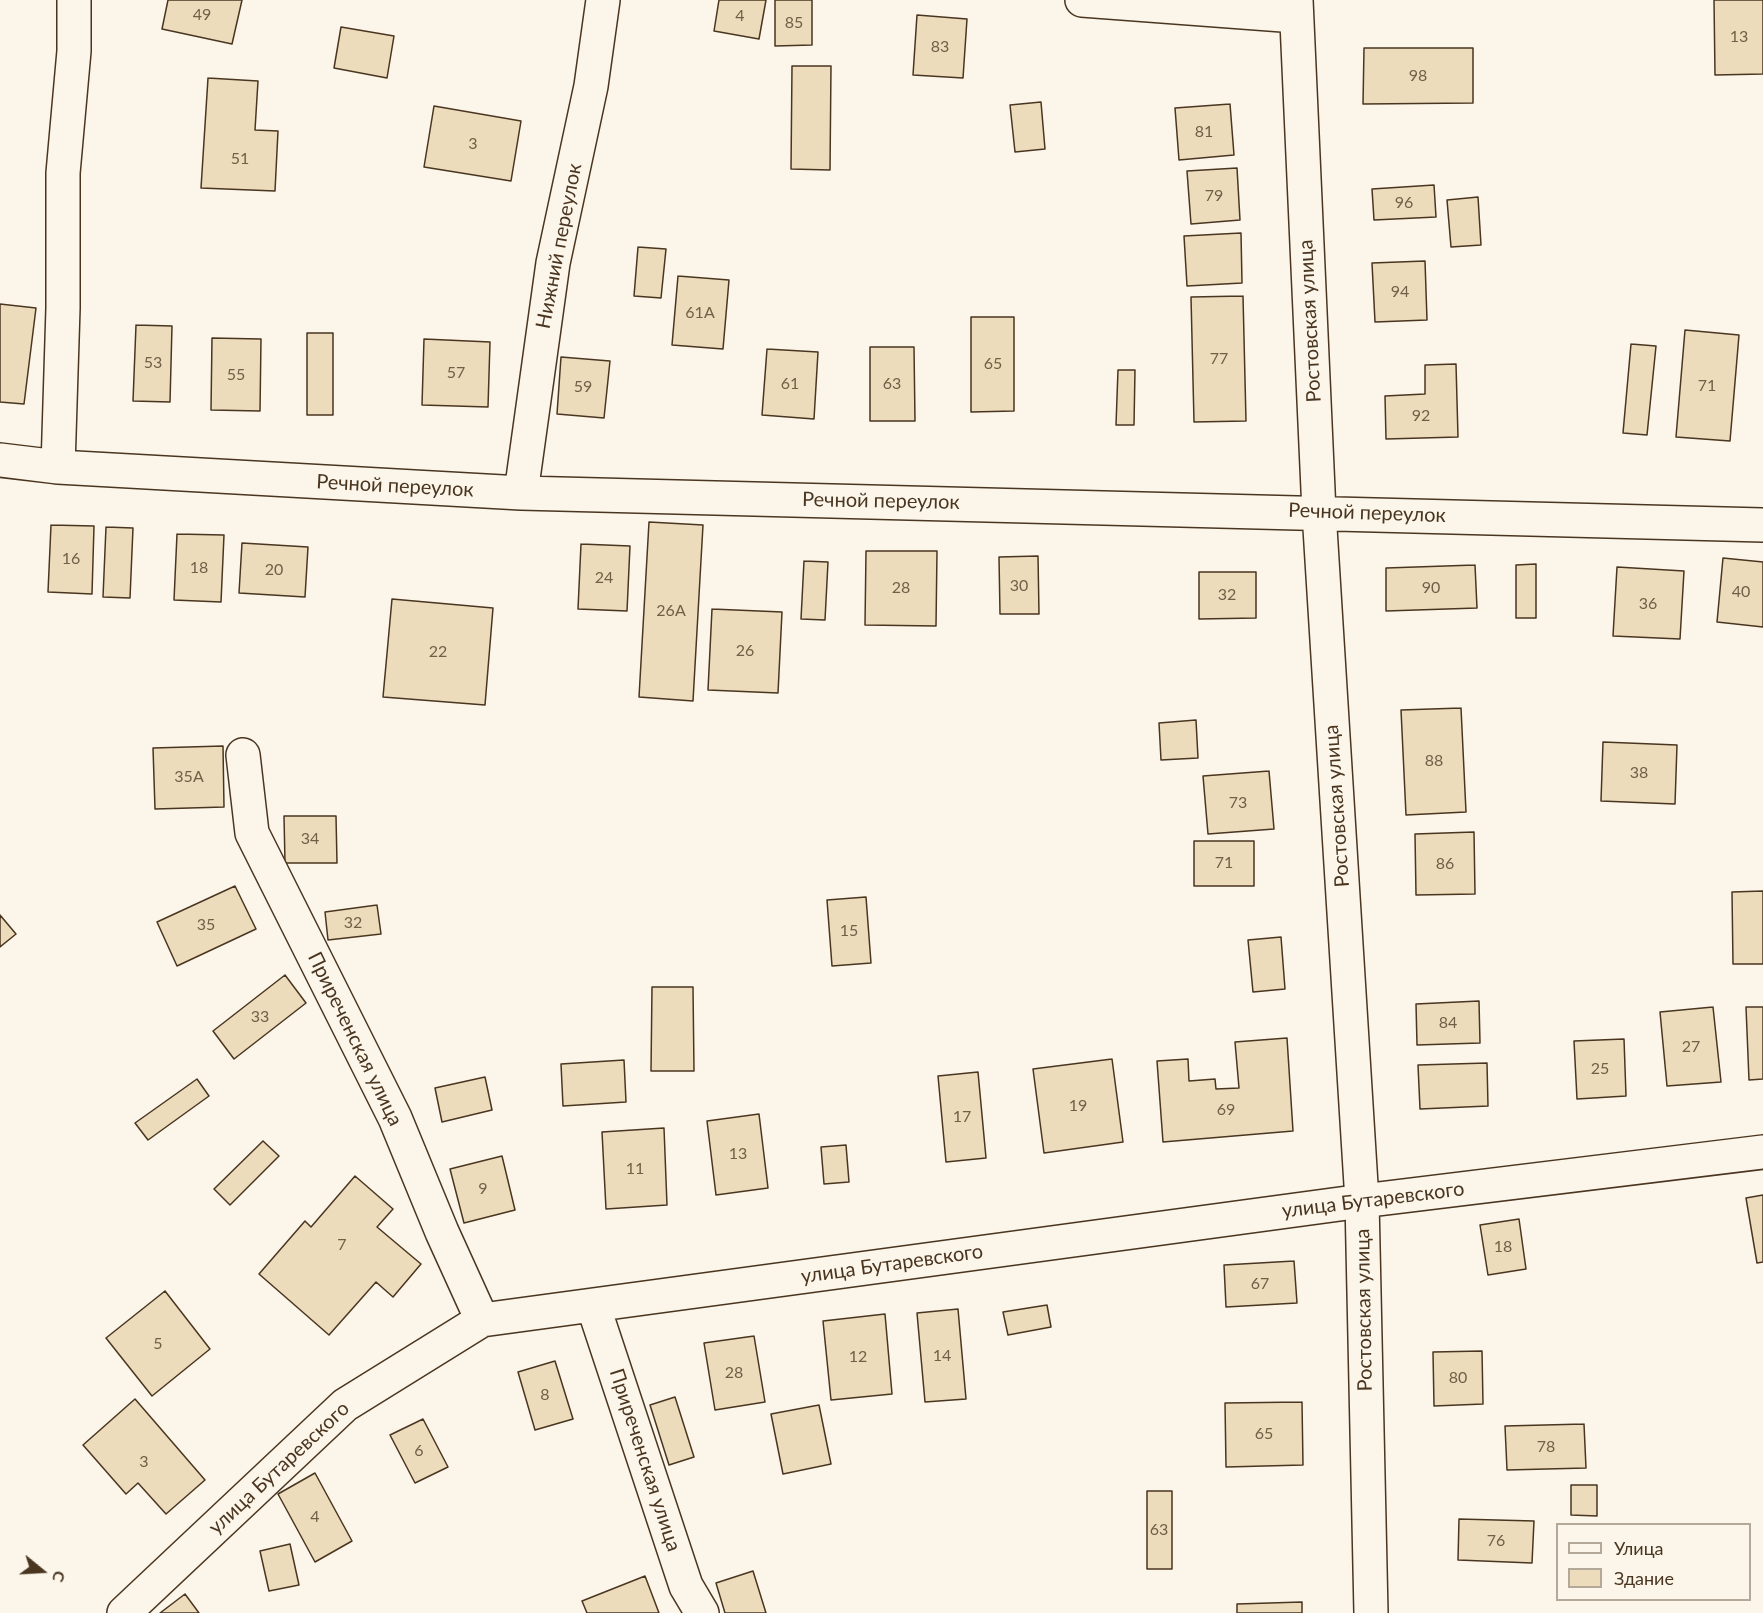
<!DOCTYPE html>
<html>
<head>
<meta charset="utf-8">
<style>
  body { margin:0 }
  #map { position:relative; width:1763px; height:1613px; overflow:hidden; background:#fbf6e9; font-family:Lato,sans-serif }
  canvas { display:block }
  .legend { position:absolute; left:1556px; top:1523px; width:195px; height:78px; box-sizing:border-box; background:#fbf6e9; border:2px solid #b4a999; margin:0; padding:8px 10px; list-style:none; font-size:18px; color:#4a3520 }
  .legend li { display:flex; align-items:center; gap:12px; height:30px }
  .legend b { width:30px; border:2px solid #b4a999 }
  .north { position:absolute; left:12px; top:1541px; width:60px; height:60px; -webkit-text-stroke:4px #fbf6e9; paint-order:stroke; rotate:108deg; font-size:16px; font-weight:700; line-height:24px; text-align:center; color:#4a3520 }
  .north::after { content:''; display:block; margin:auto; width:21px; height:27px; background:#4a3520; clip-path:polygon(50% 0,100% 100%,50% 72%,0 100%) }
</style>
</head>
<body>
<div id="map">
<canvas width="1763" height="1613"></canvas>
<ul class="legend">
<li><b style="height:8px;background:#fbf6e9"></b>Улица</li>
<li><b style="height:16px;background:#ecdcbc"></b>Здание</li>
</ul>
<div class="north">С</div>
</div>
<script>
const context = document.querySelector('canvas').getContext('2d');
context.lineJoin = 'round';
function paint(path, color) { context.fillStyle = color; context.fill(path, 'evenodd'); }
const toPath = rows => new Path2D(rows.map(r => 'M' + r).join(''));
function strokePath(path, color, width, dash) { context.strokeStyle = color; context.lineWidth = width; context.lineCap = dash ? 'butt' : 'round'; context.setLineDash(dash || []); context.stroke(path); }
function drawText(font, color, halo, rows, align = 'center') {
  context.font = font + ' Lato,sans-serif'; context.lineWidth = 4.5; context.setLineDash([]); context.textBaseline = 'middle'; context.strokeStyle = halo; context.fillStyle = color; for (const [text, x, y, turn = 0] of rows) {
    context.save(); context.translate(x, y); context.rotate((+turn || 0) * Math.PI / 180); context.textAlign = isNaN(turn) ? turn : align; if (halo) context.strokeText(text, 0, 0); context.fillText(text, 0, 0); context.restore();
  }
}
const building = toPath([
  [168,0,242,0,232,44,162,29,168,0],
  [719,0,766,0,759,39,714,31,719,0],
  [775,0,812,0,812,45,775,46,775,0],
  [1714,0,1763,0,1763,74,1715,75,1714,0],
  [917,15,967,19,963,78,913,75,917,15],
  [341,27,394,36,387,78,334,68,341,27],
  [1364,48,1473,48,1473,103,1363,104,1364,48],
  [792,66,831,66,830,170,791,169,792,66],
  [208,78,258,81,255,130,278,131,275,191,201,188,208,78],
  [1041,102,1045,149,1015,152,1010,105,1041,102],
  [1230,104,1234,155,1179,160,1175,108,1230,104],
  [434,106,521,121,511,181,424,167,434,106],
  [1237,168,1240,220,1191,224,1187,171,1237,168],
  [1434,185,1436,217,1374,220,1372,189,1434,185],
  [1478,197,1481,245,1451,247,1447,200,1478,197],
  [1241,233,1242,283,1187,286,1184,236,1241,233],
  [638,247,666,249,661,298,634,296,638,247],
  [1425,261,1427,320,1375,322,1372,263,1425,261],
  [678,276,729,280,723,349,672,345,678,276],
  [1243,296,1246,421,1194,422,1191,297,1243,296],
  [0,304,36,308,24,404,0,402,0,304],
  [971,317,1014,317,1014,411,971,412,971,317],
  [136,325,172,326,170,402,133,401,136,325],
  [1685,330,1739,335,1730,441,1676,437,1685,330],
  [307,333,333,333,333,415,307,415,307,333],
  [212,338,261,339,260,411,211,410,212,338],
  [424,339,490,342,488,407,422,405,424,339],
  [1631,344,1656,346,1647,435,1623,433,1631,344],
  [870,347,914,347,915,421,870,421,870,347],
  [767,349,818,352,814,419,762,415,767,349],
  [561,357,610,361,604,418,557,414,561,357],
  [1456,364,1458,437,1386,439,1385,396,1425,394,1425,365,1456,364],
  [1118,370,1135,370,1134,425,1116,425,1118,370],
  [649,522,703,525,693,701,639,697,649,522],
  [51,525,94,526,92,594,48,592,51,525],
  [106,527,133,528,130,598,103,597,106,527],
  [177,534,224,535,221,602,174,600,177,534],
  [242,543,308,547,305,597,239,593,242,543],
  [581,544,630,546,627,611,578,609,581,544],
  [866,551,937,551,936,626,865,625,866,551],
  [1038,556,1039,614,1000,614,999,557,1038,556],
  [1723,558,1763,562,1763,627,1717,622,1723,558],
  [804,561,828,562,825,620,801,619,804,561],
  [1536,564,1536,618,1516,618,1516,565,1536,564],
  [1475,565,1477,608,1386,611,1386,568,1475,565],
  [1617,567,1684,571,1680,639,1613,636,1617,567],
  [1199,572,1256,572,1256,618,1199,619,1199,572],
  [392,599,493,608,485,705,383,697,392,599],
  [712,609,782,612,778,693,708,690,712,609],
  [1461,708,1466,812,1406,815,1401,710,1461,708],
  [1196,720,1198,758,1161,760,1159,723,1196,720],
  [1603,742,1677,745,1675,804,1601,801,1603,742],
  [223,746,224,807,155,809,153,748,223,746],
  [1269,771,1274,829,1208,834,1203,776,1269,771],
  [284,816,336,816,337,863,285,863,284,816],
  [1474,832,1475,894,1416,895,1415,834,1474,832],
  [1194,841,1254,841,1254,886,1194,886,1194,841],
  [235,886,256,929,177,966,157,922,235,886],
  [1763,891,1763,964,1733,964,1732,892,1763,891],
  [866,897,871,963,832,966,827,900,866,897],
  [377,905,381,934,328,940,325,912,377,905],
  [0,915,16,934,0,947,0,915],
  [1281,937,1285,989,1253,992,1248,940,1281,937],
  [285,975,306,1003,234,1059,213,1031,285,975],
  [652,987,693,987,694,1071,651,1071,652,987],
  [1479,1001,1480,1043,1417,1045,1416,1004,1479,1001],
  [1713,1007,1721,1082,1667,1086,1660,1012,1713,1007],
  [1746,1007,1763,1007,1763,1079,1749,1080,1746,1007],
  [1287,1038,1293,1131,1163,1142,1157,1061,1188,1059,1189,1081,1215,1079,1216,1089,1239,1088,1235,1042,1287,1038],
  [1624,1039,1626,1096,1577,1099,1574,1041,1624,1039],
  [1112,1059,1123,1142,1044,1153,1033,1069,1112,1059],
  [624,1060,626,1102,563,1106,561,1064,624,1060],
  [1487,1063,1488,1106,1420,1109,1418,1065,1487,1063],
  [978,1072,986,1158,946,1162,938,1076,978,1072],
  [485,1077,492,1110,442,1122,435,1088,485,1077],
  [197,1079,209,1096,148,1140,135,1123,197,1079],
  [759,1114,768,1188,716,1195,707,1121,759,1114],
  [664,1128,667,1205,606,1209,602,1132,664,1128],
  [263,1141,279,1156,230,1205,214,1189,263,1141],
  [846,1145,849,1182,824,1184,821,1147,846,1145],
  [502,1156,515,1210,464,1223,450,1169,502,1156],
  [355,1176,393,1209,377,1227,421,1264,393,1297,376,1282,329,1335,259,1274,305,1221,311,1227,355,1176],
  [1763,1195,1763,1262,1757,1263,1746,1198,1763,1195],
  [1519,1219,1526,1269,1488,1275,1480,1225,1519,1219],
  [1294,1261,1297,1303,1226,1307,1224,1265,1294,1261],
  [165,1291,210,1349,152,1396,106,1338,165,1291],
  [1047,1305,1051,1327,1008,1335,1003,1312,1047,1305],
  [958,1309,966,1399,925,1402,917,1313,958,1309],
  [885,1314,892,1394,831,1400,823,1321,885,1314],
  [754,1336,765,1402,715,1410,704,1343,754,1336],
  [1482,1351,1483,1404,1434,1406,1433,1352,1482,1351],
  [555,1361,573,1419,535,1430,518,1372,555,1361],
  [675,1397,694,1457,669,1465,650,1405,675,1397],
  [135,1399,205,1480,166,1514,138,1483,126,1494,83,1445,135,1399],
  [1302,1402,1303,1465,1226,1467,1225,1403,1302,1402],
  [819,1405,831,1464,783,1474,771,1414,819,1405],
  [423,1419,448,1467,415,1483,390,1435,423,1419],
  [1584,1424,1586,1468,1507,1470,1505,1426,1584,1424],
  [315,1473,352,1541,315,1562,278,1494,315,1473],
  [1571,1485,1597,1485,1597,1516,1571,1515,1571,1485],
  [1147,1491,1172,1491,1172,1569,1147,1569,1147,1491],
  [1459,1519,1534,1521,1532,1563,1458,1560,1459,1519],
  [290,1544,299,1585,269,1591,260,1551,290,1544],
  [753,1571,766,1613,725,1613,716,1583,753,1571],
  [645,1576,659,1613,587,1613,582,1601,645,1576],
  [185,1594,199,1613,160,1613,185,1594],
  [1302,1602,1302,1613,1237,1613,1237,1604,1302,1602]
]);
const minor = toPath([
  [1082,0,1296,16],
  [1296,0,1319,512,1362,1201,1371,1613],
  [0,460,58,467,521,493,1763,525],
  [58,467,63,308,63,173,74,51,74,0],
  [521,493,553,263,591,86,603,0],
  [243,755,252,833,395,1118,442,1232,482,1320],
  [593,1305,686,1586,702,1613],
  [124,1613,345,1405,482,1320,1362,1201,1763,1152]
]);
const numberNames = [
  ["49",202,15],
  ["4",740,16],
  ["85",794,23],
  ["13",1739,37],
  ["83",940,47],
  ["98",1418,76],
  ["81",1204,132],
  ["3",473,144],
  ["51",240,159],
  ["79",1214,196],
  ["96",1404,203],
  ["94",1400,292],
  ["61А",700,313],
  ["77",1219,359],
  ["53",153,363],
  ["65",993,364],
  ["57",456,373],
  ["55",236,375],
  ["61",790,384],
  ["63",892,384],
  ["71",1707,386],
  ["59",583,387],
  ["92",1421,416],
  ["16",71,559],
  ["18",199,568],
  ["20",274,570],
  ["24",604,578],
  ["30",1019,586],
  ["28",901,588],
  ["90",1431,588],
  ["40",1741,592],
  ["32",1227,595],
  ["36",1648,604],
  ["26А",671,611],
  ["26",745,651],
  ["22",438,652],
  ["88",1434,761],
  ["38",1639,773],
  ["35А",189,777],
  ["73",1238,803],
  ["34",310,839],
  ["71",1224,863],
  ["86",1445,864],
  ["32",353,923],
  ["35",206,925],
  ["15",849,931],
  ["33",260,1017],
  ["84",1448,1023],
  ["27",1691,1047],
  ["25",1600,1069],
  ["19",1078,1106],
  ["69",1226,1110],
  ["17",962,1117],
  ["13",738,1154],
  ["11",635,1169],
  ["9",483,1189],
  ["7",342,1245],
  ["18",1503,1247],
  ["67",1260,1284],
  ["5",158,1344],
  ["14",942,1356],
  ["12",858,1357],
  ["28",734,1373],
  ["80",1458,1378],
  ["8",545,1395],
  ["65",1264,1434],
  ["78",1546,1447],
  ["6",419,1451],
  ["3",144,1462],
  ["4",315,1517],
  ["63",1159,1530],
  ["76",1496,1541]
];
const streetNames = [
  ["Нижний переулок",559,246,-79],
  ["Ростовская улица",1310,321,-93],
  ["Речной переулок",395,486,3],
  ["Речной переулок",881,501,1],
  ["Речной переулок",1367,513,2],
  ["Ростовская улица",1337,806,-94],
  ["Приреченская улица",355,1039,64],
  ["улица Бутаревского",1373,1200,-7],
  ["улица Бутаревского",892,1264,-8],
  ["Ростовская улица",1364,1310,-91],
  ["Приреченская улица",645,1460,72],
  ["улица Бутаревского",279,1468,-43]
];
paint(building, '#ecdcbc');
strokePath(building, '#4a3520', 1.5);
strokePath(minor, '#4a3520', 36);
strokePath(minor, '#fbf6e9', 33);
drawText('16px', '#725f47', null, numberNames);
drawText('20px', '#4a3520', '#fbf6e9', streetNames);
</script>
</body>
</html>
